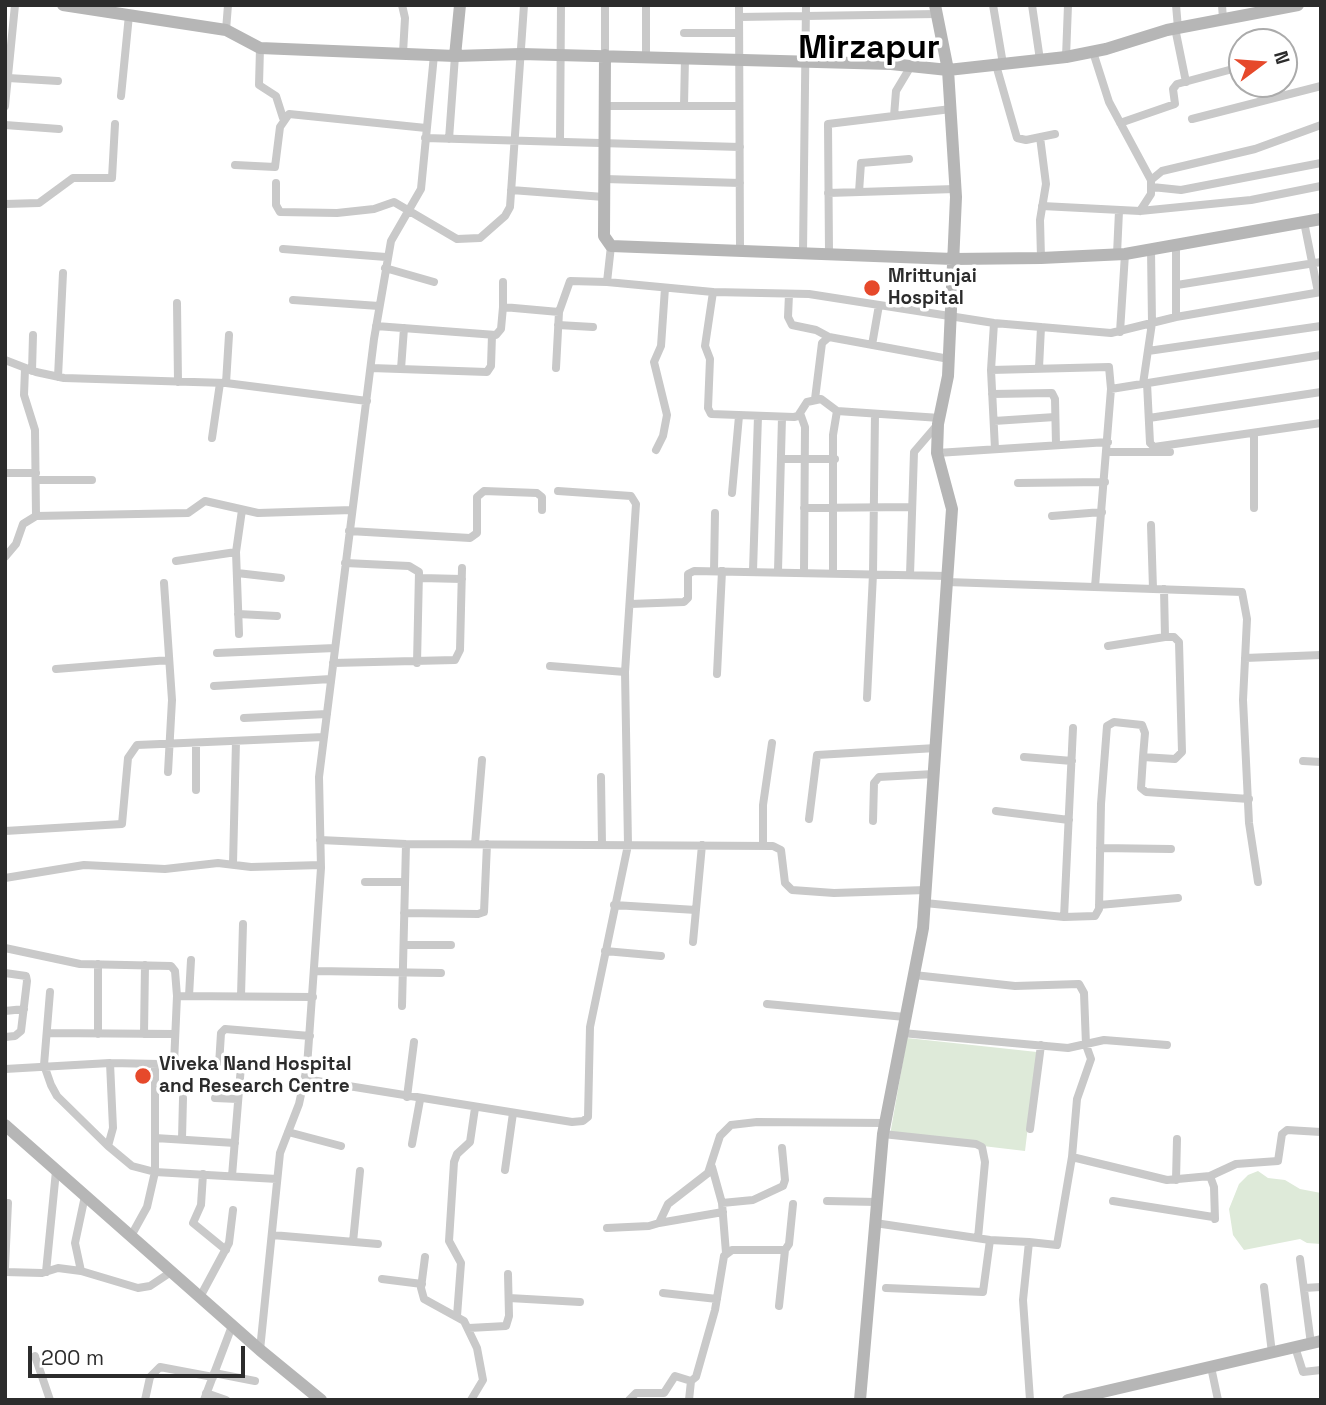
<!DOCTYPE html>
<html>
<head>
<meta charset="utf-8">
<style>
  body { margin:0 }
  #map { position:relative; width:1326px; height:1405px; overflow:hidden; background:#fff; font-family:"Space Grotesk",sans-serif }
  canvas { display:block }
  .frame { position:absolute; inset:0; border:7px solid #2c2c2c; pointer-events:none }
  .north { position:absolute; left:1228px; top:28px; width:70px; height:70px; box-sizing:border-box; background:#fff; border:2px solid #ababab; border-radius:50%; rotate:74deg; font-size:19px; font-weight:700; line-height:28px; text-align:center; color:#2c2c2c }
  .north::after { content:''; display:block; margin:auto; width:24px; height:32px; background:#e6492b; clip-path:polygon(50% 0,100% 100%,50% 72%,0 100%) }
  .scale { position:absolute; left:28px; top:1346px; width:217px; height:32px; box-sizing:border-box; border:4px solid #2c2c2c; border-top:0; padding-left:9px; font-size:21px; line-height:24px; white-space:nowrap; color:#2c2c2c; -webkit-text-stroke:5px #fff; paint-order:stroke }
</style>
</head>
<body>
<div id="map">
<canvas width="1326" height="1405"></canvas>
<div class="frame"></div>
<div class="north">N</div>
<div class="scale">200 m</div>
</div>
<script>
const context = document.querySelector('canvas').getContext('2d');
context.lineJoin = 'round';
function paint(path, color) { context.fillStyle = color; context.fill(path, 'evenodd'); }
const toPath = rows => new Path2D(rows.map(r => 'M' + r).join(''));
function strokePath(path, color, width, dash) { context.strokeStyle = color; context.lineWidth = width; context.lineCap = dash ? 'butt' : 'round'; context.setLineDash(dash || []); context.stroke(path); }
function drawText(font, color, halo, rows, align = 'center') {
  context.font = font + ' "Space Grotesk",sans-serif'; context.lineWidth = 7; context.setLineDash([]); context.textBaseline = 'middle'; context.strokeStyle = halo; context.fillStyle = color; for (const [text, x, y, turn = 0] of rows) {
    context.save(); context.translate(x, y); context.rotate((+turn || 0) * Math.PI / 180); context.textAlign = isNaN(turn) ? turn : align; if (halo) context.strokeText(text, 0, 0); context.fillText(text, 0, 0); context.restore();
  }
}
const green = toPath([
  [907,1038,1037,1052,1025,1151,890,1135],
  [1258,1171,1268,1178,1285,1180,1300,1189,1321,1193,1321,1244,1307,1243,1300,1239,1244,1250,1233,1235,1229,1209,1239,1184,1248,1175]
]);
const street = toPath([
  [402,5,405,18,403,53],
  [605,5,605,55],
  [646,5,646,57],
  [739,5,740,249],
  [993,5,1003,64],
  [1032,5,1040,60],
  [1176,5,1178,28],
  [1222,5,1223,19],
  [739,17,937,14],
  [1175,28,1186,82],
  [226,30,228,5],
  [684,33,739,33],
  [260,48,259,85,276,96,283,118],
  [1093,52,1109,102,1151,180,1151,194,1140,211],
  [1066,57,1068,5],
  [996,65,1017,138,1026,140,1055,134],
  [8,78,58,81],
  [121,96,129,15],
  [5,106,15,5],
  [605,106,739,106],
  [684,106,685,58],
  [894,116,896,91,911,66],
  [1192,119,1321,86],
  [1120,123,1175,104,1173,89,1177,84,1229,70],
  [5,125,59,129],
  [1040,137,1046,184,1040,220,1041,258],
  [425,138,740,147],
  [449,139,455,56],
  [560,141,561,5],
  [235,165,275,167,280,127,289,114,426,128],
  [605,179,740,183],
  [1151,180,1162,171,1255,149,1321,125],
  [276,183,276,205,280,212,337,213,374,209,394,202,457,239,480,238,505,216,510,207,524,5],
  [1152,187,1181,190,1321,163],
  [511,190,604,197],
  [859,192,861,163,909,159],
  [828,193,955,189],
  [5,204,39,203,73,178,112,178,115,124],
  [1042,206,1140,211,1251,200,1321,186],
  [1304,222,1318,292],
  [283,249,386,257],
  [803,252,806,5],
  [829,253,828,124,951,109],
  [1117,254,1119,211],
  [385,268,434,282],
  [607,282,713,292,809,294,994,323,1111,333,1176,317,1321,292],
  [1177,285,1321,262],
  [713,292,705,346,710,359,708,408,711,414,794,417,798,416,807,402,821,399,837,411],
  [789,294,788,317,792,325,816,330,829,337],
  [293,300,379,306],
  [177,303,178,382],
  [503,307,503,282],
  [1176,317,1176,245],
  [994,323,991,370,1109,367,1111,389,1095,587],
  [558,325,593,327],
  [376,326,496,335,501,329,503,307,559,312,570,281,607,282,611,246],
  [1120,332,1125,254],
  [872,345,879,305],
  [1148,351,1321,326],
  [5,360,36,372,64,378,226,383,367,401],
  [371,368,487,372,491,366,492,335],
  [556,368,559,312],
  [1039,368,1041,327],
  [25,369,24,395,35,430,36,516],
  [401,369,404,328],
  [991,370,995,449],
  [32,371,33,335],
  [58,377,63,273],
  [226,383,229,335],
  [1147,383,1150,443,1154,447,1321,423],
  [1143,384,1152,323,1151,249],
  [1111,389,1321,355],
  [992,394,1052,393,1055,399,1056,445],
  [815,399,822,343,829,337,949,359],
  [800,413,805,427,804,571],
  [1149,418,1321,392],
  [994,421,1055,417],
  [212,438,220,383],
  [656,450,663,436,667,415,654,362,661,346,665,288],
  [1107,452,1170,452],
  [937,453,1108,442],
  [781,459,835,459],
  [5,473,36,473],
  [36,480,92,480],
  [1018,483,1105,482],
  [732,493,739,416],
  [804,508,912,507],
  [1254,508,1254,433],
  [1052,516,1102,512],
  [1151,525,1153,589],
  [349,531,470,538,477,533,477,497,484,491,537,493,542,497,542,510],
  [5,557,16,544,23,524,36,516,188,513,205,501,258,513,352,510],
  [176,561,236,552],
  [345,563,409,566,419,572,417,663],
  [714,571,715,513],
  [753,571,758,416],
  [778,571,782,417],
  [833,572,833,435,837,411,940,418],
  [237,573,281,578],
  [910,575,914,452,938,424],
  [421,578,462,579],
  [947,582,1242,592,1247,619,1243,700,1249,823,1258,882],
  [164,583,172,700,168,772],
  [630,604,684,602,688,598,688,574,694,571,948,576],
  [238,614,277,616],
  [239,634,236,552,242,510],
  [1165,637,1174,637,1179,642,1182,752,1175,759,1143,757,1141,788,1146,792,1249,799],
  [1108,646,1165,637,1164,589],
  [217,653,335,648],
  [1245,658,1321,655],
  [333,663,455,660,460,650,462,568],
  [550,666,625,672],
  [56,669,169,660],
  [717,674,722,571],
  [214,686,331,679],
  [867,698,873,574,875,414],
  [244,718,327,714],
  [196,743,196,790],
  [1024,757,1072,761],
  [1303,761,1321,762],
  [601,777,602,845],
  [996,811,1069,820],
  [809,819,817,755,936,748],
  [873,821,874,783,879,777,934,774],
  [5,831,122,824,128,758,137,745,324,737],
  [320,840,406,844,773,846,781,850,785,883,792,890,834,893,926,890],
  [475,844,482,760],
  [763,846,763,805,772,743],
  [1100,848,1171,849],
  [233,864,236,741],
  [5,878,84,865,165,869,218,863,251,867,321,865],
  [365,882,405,882],
  [925,903,1064,917,1073,728],
  [614,905,696,910],
  [1099,905,1178,898],
  [404,913,478,914,484,912,487,844],
  [1064,917,1095,916,1099,909,1101,804,1107,726,1114,722,1142,725,1145,733,1143,757],
  [693,942,702,845],
  [404,945,451,945],
  [5,948,80,964,171,966,175,971,177,996,174,1064],
  [605,951,661,956],
  [98,964,98,1034],
  [315,971,441,973],
  [5,973,26,976,27,981,21,1031,15,1036,5,1037],
  [914,975,1015,986,1079,984,1084,993,1086,1045,1091,1059,1077,1099,1072,1157,1167,1180,1210,1176,1214,1187,1215,1219],
  [50,992,44,1065,51,1085,57,1096,108,1146],
  [177,996,313,997],
  [189,996,191,960],
  [241,996,243,924],
  [767,1004,905,1017],
  [402,1006,406,844],
  [5,1011,24,1009],
  [47,1033,175,1034],
  [902,1033,1068,1048,1104,1040,1167,1045],
  [144,1034,145,965],
  [110,1063,113,1128,108,1146,132,1166,155,1172,277,1179],
  [219,1065,221,1033,225,1029,310,1036],
  [5,1069,110,1063,307,1067],
  [305,1079,572,1122,583,1121,588,1117,590,1027,628,845,625,672,636,504,631,496,558,491],
  [407,1097,414,1042],
  [215,1098,238,1099],
  [1030,1129,1041,1045],
  [288,1132,341,1146],
  [883,1134,976,1144,982,1147,985,1162,978,1238],
  [155,1138,235,1143],
  [182,1139,183,1098],
  [412,1144,420,1100],
  [712,1167,722,1203,726,1253],
  [505,1170,513,1113],
  [203,1174,201,1205,193,1223,226,1250],
  [232,1176,241,1066],
  [1210,1176,1236,1164,1278,1161,1282,1134,1287,1130,1321,1132],
  [1176,1180,1177,1139],
  [827,1201,877,1202],
  [1113,1201,1213,1217],
  [722,1203,753,1200,783,1186,785,1180,782,1148],
  [659,1223,723,1212],
  [875,1223,990,1240,1029,1242,1023,1300,1030,1400],
  [607,1228,649,1226,659,1223,668,1204,708,1173,720,1136,731,1125,757,1122,885,1123],
  [272,1235,378,1244],
  [131,1236,147,1207,155,1172,155,1064],
  [353,1242,360,1171],
  [1029,1242,1057,1245,1072,1157],
  [425,1257,421,1288,424,1299,464,1321,477,1348,483,1380,471,1400],
  [1300,1259,1311,1344],
  [5,1267,8,1203],
  [81,1271,138,1288,150,1286,171,1272],
  [5,1272,42,1273,58,1268,81,1271,75,1243,85,1196],
  [46,1272,56,1171],
  [382,1279,422,1284],
  [1264,1287,1272,1353],
  [886,1288,983,1292,990,1240],
  [1304,1288,1321,1287],
  [663,1293,717,1299],
  [200,1297,229,1243,233,1210],
  [509,1298,580,1302],
  [779,1306,785,1250],
  [457,1316,461,1263,449,1241,454,1162,457,1154,470,1142,475,1108],
  [469,1328,506,1326,509,1316,508,1274],
  [1295,1347,1303,1372,1321,1370],
  [260,1350,280,1153,299,1104,307,1067,321,868,319,777,374,339,391,241,421,189,434,55],
  [35,1356,50,1400],
  [1211,1367,1218,1400],
  [214,1373,255,1381],
  [206,1393,226,1400],
  [145,1400,150,1377,160,1367,213,1377],
  [204,1400,232,1326],
  [629,1400,636,1393,664,1393,675,1376,691,1381,696,1377,715,1310,724,1256,732,1250,785,1250,789,1244,793,1204],
  [689,1400,691,1381]
]);
const secondary = toPath([
  [63,5,226,30,260,48,455,56,521,54,891,64,948,70,1066,57,1106,49,1167,30,1298,5],
  [605,55,604,236,611,246,953,259,1041,258,1125,254,1321,219],
  [455,56,460,5],
  [5,1125,260,1350,321,1400],
  [860,1400,883,1134,923,928,952,509,937,453,938,424,948,376,956,197,948,70,935,5],
  [1068,1400,1321,1341]
]);
const markers = [
  [872,288,9,"#e6492b"],
  [143,1076,9,"#e6492b"]
];
const poiNames = [
  ["Mrittunjai",888,277],
  ["Hospital",888,299],
  ["Viveka Nand Hospital",159,1065],
  ["and Research Centre",159,1087]
];
const townNames = [
  ["Mirzapur",869,49]
];
paint(green, '#deead9');
strokePath(street, '#c9c9c9', 8);
strokePath(secondary, '#b6b6b6', 12);
for (const [x, y, r, color] of markers) { const dot = new Path2D(); dot.arc(x, y, r, 0, 2 * Math.PI); context.fillStyle = color; context.fill(dot); strokePath(dot, '#fff', 2.5); }
drawText('bold 19px', '#2c2c2c', '#fff', poiNames, 'left');
drawText('bold 33px', '#000', '#fff', townNames);
</script>
</body>
</html>
